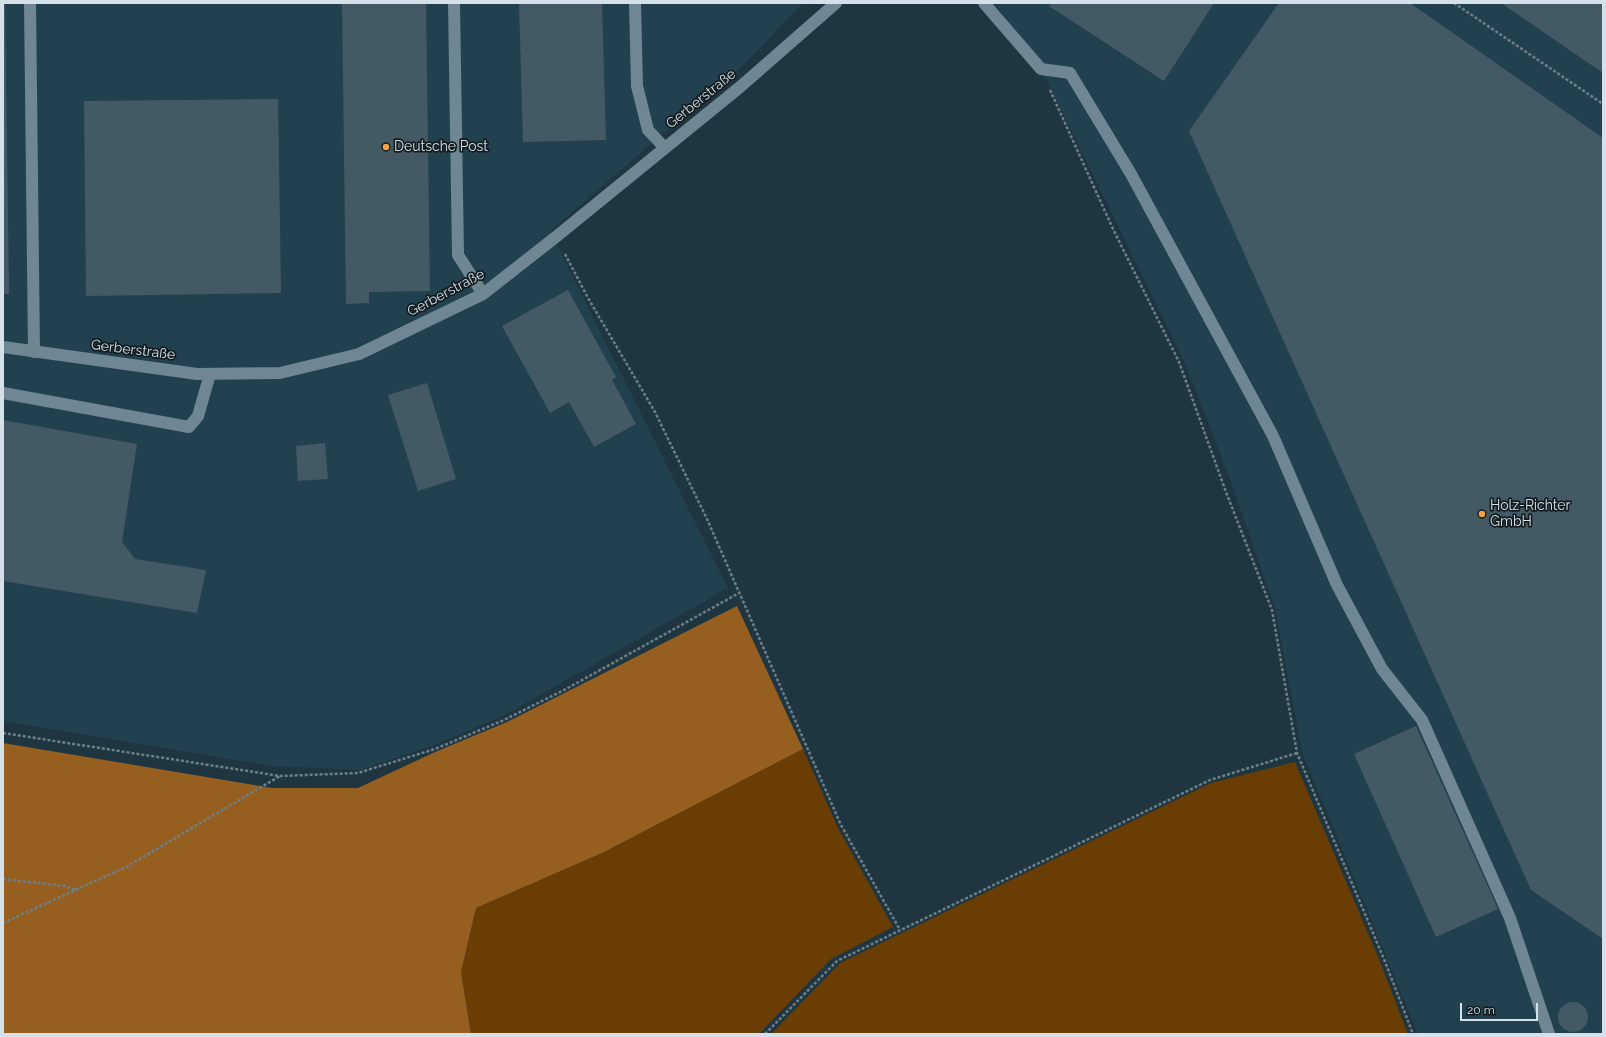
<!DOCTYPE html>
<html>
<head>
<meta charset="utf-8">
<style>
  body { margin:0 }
  #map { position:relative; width:1606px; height:1037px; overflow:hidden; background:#1f3640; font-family:Raleway,sans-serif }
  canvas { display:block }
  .frame { position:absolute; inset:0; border:4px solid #d4e1e8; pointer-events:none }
  .scale { position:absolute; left:1460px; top:1003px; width:78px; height:18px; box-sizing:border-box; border:2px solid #d4e1e8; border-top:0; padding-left:5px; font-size:12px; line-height:14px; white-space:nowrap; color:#d4e1e8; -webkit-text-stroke:3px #121c20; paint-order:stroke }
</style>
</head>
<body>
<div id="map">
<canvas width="1606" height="1037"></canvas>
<div class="frame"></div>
<div class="scale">20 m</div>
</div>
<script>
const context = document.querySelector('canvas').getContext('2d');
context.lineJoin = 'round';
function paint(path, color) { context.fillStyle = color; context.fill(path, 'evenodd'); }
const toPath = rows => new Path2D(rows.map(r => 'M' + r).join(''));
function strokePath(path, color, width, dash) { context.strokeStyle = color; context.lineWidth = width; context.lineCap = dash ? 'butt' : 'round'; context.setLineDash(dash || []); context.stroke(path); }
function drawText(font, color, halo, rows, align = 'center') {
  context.font = font + ' Raleway,sans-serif'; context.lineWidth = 3.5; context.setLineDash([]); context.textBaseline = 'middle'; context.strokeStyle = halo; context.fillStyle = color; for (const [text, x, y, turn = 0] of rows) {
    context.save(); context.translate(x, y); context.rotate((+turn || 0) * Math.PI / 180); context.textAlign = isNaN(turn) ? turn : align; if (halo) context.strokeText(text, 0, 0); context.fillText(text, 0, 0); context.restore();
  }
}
const built = toPath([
  [3,3,803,3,741,67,550,231,728,588,503,716,434,745,360,770,271,766,3,721],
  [995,3,1603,3,1603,1034,1418,1034,1302,752,1275,608,1231,482,1185,363,1048,83]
]);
const green = toPath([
  [803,749,838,828,893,927,831,959,759,1034,471,1034,461,972,476,908,602,853],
  [1295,762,1379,959,1408,1034,771,1034,840,963,1211,783]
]);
const forest = toPath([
  [737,606,803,749,602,853,476,908,461,972,471,1034,3,1034,3,743,272,788,358,788,435,752,507,722]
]);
const building = toPath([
  [3,3,5,3,9,294,3,294],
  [342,3,426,3,430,291,369,292,369,303,346,304],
  [519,3,602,3,606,140,523,142],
  [1051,3,1214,3,1164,81,1049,6],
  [1279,3,1410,3,1603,138,1603,939,1531,890,1189,131],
  [1501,3,1603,3,1603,73],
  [278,99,281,293,86,296,84,101],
  [568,290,616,377,612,380,636,424,594,447,569,402,550,413,502,326],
  [427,383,456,479,418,491,388,395],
  [3,420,137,444,122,542,135,559,206,570,197,613,3,581],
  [325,443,328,479,298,481,296,446],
  [1416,726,1498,909,1436,937,1354,754],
  '1558 1017a15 15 0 1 1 30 0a15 15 0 1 1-30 0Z'
]);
const path = toPath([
  [1454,3,1603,104],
  [1050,90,1113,229,1179,362,1226,492,1272,610,1297,753,1384,959,1413,1034],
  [565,254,588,298,655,412,707,519,841,825,900,930],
  [3,733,280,776,358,773,435,749,504,720,566,689,739,593],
  [3,879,65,886,77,890],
  [3,923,126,867,280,776],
  [765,1034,837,961,1210,780,1297,753]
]);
const lane = toPath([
  [30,3,34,352],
  [454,3,458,255,483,294],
  [635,3,637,86,648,130,665,148],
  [984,3,1041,69,1070,73,1131,174,1273,436,1337,585,1382,669,1422,720,1510,918,1549,1034],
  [3,393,189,427,198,416,210,374]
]);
const street = toPath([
  [3,347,197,374,280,373,359,354,483,294,557,236,740,87,836,3]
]);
const markers = [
  [386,147,4,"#f6a247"],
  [1482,514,4,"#f6a247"]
];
const streetNames = [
  ["Gerberstraße",701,99,-39],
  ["Gerberstraße",446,293,-28],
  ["Gerberstraße",133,350,7]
];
const poiNames = [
  ["Deutsche Post",394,147],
  ["Holz-Richter",1490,506],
  ["GmbH",1490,522]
];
paint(built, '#22414e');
paint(green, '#693d04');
paint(forest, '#965f20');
paint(building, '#435a65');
strokePath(path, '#6d8089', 2.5, [3, 2]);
strokePath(lane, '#6e8793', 12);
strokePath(street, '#6e8793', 12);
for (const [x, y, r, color] of markers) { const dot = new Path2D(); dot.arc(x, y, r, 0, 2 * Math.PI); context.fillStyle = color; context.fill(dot); strokePath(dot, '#121c20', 1.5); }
drawText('14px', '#d4e1e8', '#121c20', streetNames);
drawText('14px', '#d4e1e8', '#121c20', poiNames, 'left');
</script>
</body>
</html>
